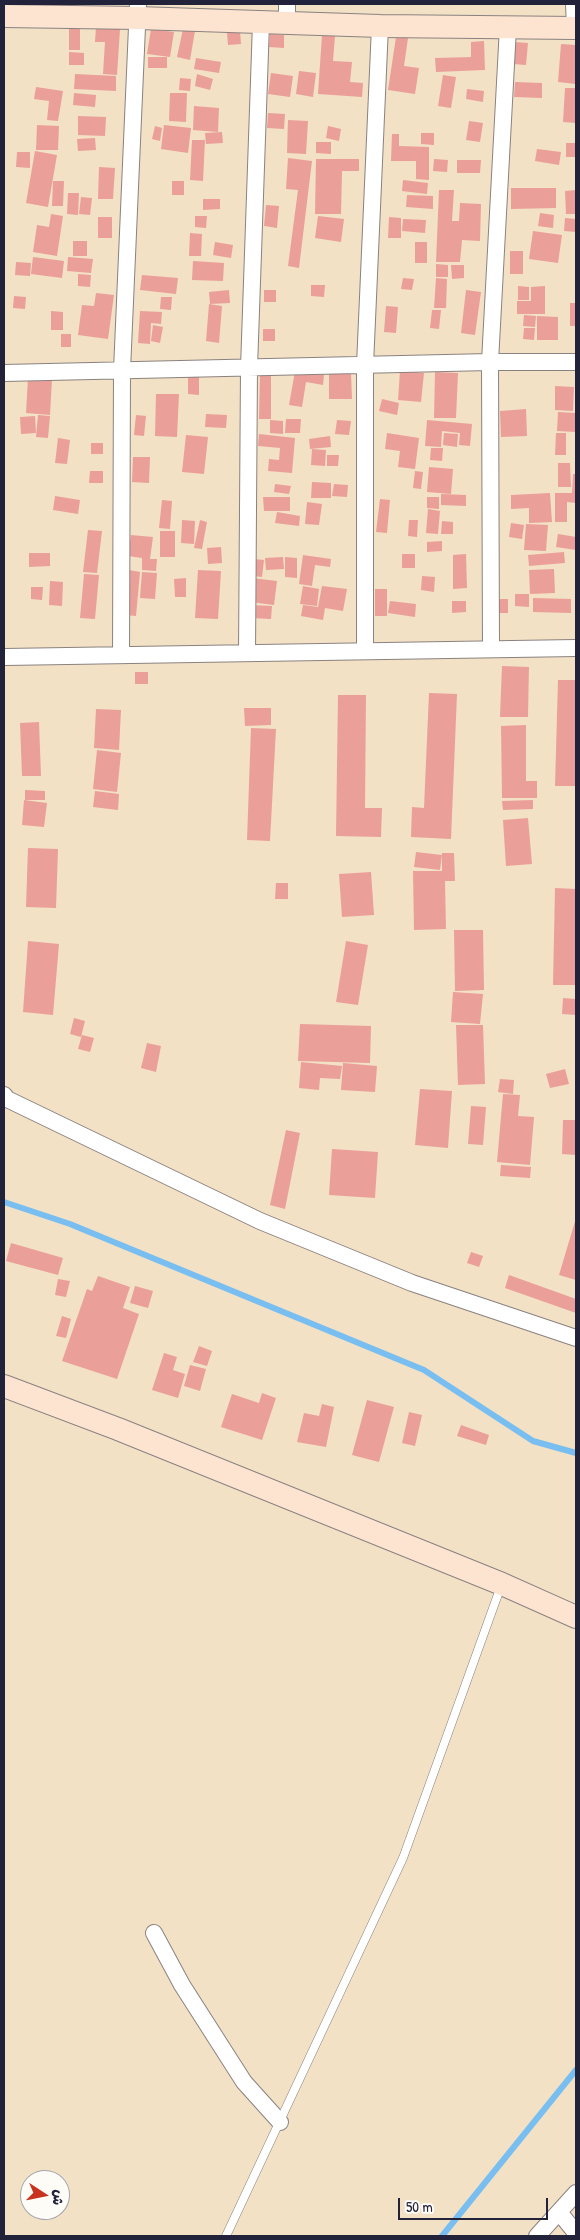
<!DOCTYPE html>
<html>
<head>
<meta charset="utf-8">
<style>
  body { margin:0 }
  #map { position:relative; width:580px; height:2240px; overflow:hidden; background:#f2e1c5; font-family:"Patrick Hand","Playpen Sans Arabic",sans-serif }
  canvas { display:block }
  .frame { position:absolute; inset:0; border:5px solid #22223b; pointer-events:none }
  .north { position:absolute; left:20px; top:2170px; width:50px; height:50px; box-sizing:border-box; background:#fdfcf7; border:1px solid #a5a5ac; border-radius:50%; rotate:101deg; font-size:14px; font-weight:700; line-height:20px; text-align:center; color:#22223b }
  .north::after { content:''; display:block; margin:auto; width:18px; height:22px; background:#c8321e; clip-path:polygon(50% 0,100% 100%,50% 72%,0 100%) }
  .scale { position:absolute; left:398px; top:2198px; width:150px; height:22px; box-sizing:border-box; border:2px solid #22223b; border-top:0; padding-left:6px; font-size:15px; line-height:18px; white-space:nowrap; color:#22223b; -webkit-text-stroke:4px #fdfcf7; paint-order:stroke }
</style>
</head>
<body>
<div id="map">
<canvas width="580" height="2240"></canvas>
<div class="frame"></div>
<div class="north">ش</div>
<div class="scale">50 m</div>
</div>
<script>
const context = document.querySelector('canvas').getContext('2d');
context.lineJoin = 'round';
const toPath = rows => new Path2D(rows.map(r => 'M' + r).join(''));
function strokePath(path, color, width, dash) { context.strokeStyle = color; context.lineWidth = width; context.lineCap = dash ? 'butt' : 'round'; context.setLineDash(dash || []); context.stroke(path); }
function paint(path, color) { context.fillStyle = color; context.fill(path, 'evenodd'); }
const stream = toPath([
  [4,1202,70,1224,424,1370,533,1441,576,1453],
  [442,2236,576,2070]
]);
const building = toPath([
  [96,27,120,29,117,75,103,74,105,42,95,42],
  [69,29,80,29,80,50,69,50],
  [151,29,174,32,170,57,147,54],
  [183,29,195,31,190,60,177,57],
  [240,31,241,44,228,45,227,33],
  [270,34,284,35,284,48,269,47],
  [322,35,335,36,333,61,352,62,350,82,363,83,362,97,318,94],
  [396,37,408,38,404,66,419,68,415,94,388,90],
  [484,41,485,70,436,72,435,58,471,57,471,42],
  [515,42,528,43,526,65,513,64],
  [561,44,576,45,576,84,558,82],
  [69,52,84,53,84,65,69,65],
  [148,57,167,57,167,68,148,68],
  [196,58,221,62,219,73,194,69],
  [299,71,316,73,313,97,296,94],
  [271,73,293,76,290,97,268,94],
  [75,74,116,76,116,91,74,89],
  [197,74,213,79,210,90,195,86],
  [443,75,456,77,451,108,438,106],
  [180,78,191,79,190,91,179,90],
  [515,82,542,83,542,98,514,97],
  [36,87,63,91,58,121,47,120,49,101,34,99],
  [565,88,576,88,576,123,563,122],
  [467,89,484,91,483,102,466,99],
  [74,93,96,95,95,107,73,105],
  [170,93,187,93,186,122,169,121],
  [194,106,219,108,218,132,193,130],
  [268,113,285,114,284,129,267,128],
  [78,116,106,117,105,136,78,135],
  [288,120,308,121,306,154,287,153],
  [469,121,483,123,480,142,466,140],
  [37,125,59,126,58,150,36,150],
  [164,125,191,128,188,153,161,149],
  [155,126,162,128,160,141,152,139],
  [328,126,341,129,339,141,326,138],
  [222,132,223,143,206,144,205,133],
  [421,133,434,133,434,145,421,144],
  [392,134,399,134,399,146,429,147,429,180,416,179,416,161,391,161],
  [95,138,96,150,78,151,77,139],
  [192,140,205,140,203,181,190,180],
  [316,142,331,142,331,154,316,153],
  [566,143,576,143,576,157,566,157],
  [537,149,561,152,559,165,535,161],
  [35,151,57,155,48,207,26,203],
  [17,152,30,152,30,168,16,167],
  [288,158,312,161,299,268,288,266,298,190,286,189],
  [316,159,359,159,359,171,342,171,341,214,315,214],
  [434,159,448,160,447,172,433,171],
  [457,160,481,160,480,173,457,173],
  [99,167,115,168,113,199,98,199],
  [403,180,428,183,427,194,402,191],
  [53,181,64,181,63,206,52,206],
  [172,181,184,181,184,195,172,195],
  [511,188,556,188,556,208,511,209],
  [439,190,454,190,452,221,459,221,460,203,481,204,480,241,462,240,460,262,436,262],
  [576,190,576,214,566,214,565,191],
  [68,193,79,193,78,215,67,214],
  [407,195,433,196,433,209,406,207],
  [81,197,92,198,90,215,79,214],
  [203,199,220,199,220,209,203,210],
  [266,205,279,206,277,228,264,226],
  [540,213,554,215,553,228,538,226],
  [51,214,63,216,57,256,33,252,37,225,49,227],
  [195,216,207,216,206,228,195,227],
  [318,216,344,219,341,242,315,238],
  [98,217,112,217,112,238,98,238],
  [389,217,401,218,401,238,388,238],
  [565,218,576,219,576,232,564,231],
  [403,219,426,220,425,233,402,231],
  [533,231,562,235,558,263,529,259],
  [190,233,202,234,201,256,189,256],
  [73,241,87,241,87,256,73,256],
  [215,242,233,245,231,258,213,255],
  [415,242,427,242,427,263,415,263],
  [510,251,523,251,523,274,510,274],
  [33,257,64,261,62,278,31,274],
  [68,257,93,259,91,273,67,271],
  [193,261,224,263,223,281,192,280],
  [16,262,31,263,30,276,15,275],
  [436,264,448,265,448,277,436,277],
  [451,265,464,265,464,278,452,279],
  [78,274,91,275,90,287,78,286],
  [142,275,178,278,176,294,140,290],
  [403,278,414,279,412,290,401,289],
  [436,278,447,279,446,308,434,308],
  [311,285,325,285,324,297,311,296],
  [518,286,529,287,529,300,518,300],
  [545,286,545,314,517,314,517,301,531,301,531,287],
  [229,290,230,303,210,304,209,292],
  [264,290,276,290,276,302,264,302],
  [466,290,481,292,475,335,461,333],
  [96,293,114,295,108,339,78,335,82,305,94,306],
  [14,296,26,297,25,309,13,308],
  [161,297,172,297,171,310,160,309],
  [570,303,576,303,576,326,570,326],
  [209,304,222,306,219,343,206,341],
  [386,306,398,307,396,333,384,332],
  [432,310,441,310,439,329,430,328],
  [51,311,63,312,63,330,51,330],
  [140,311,162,312,161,324,151,323,150,344,138,343],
  [524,315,536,316,535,327,523,326],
  [537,316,558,317,558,340,537,340],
  [153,325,163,327,160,343,151,341],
  [524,328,535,328,534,340,523,339],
  [263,329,275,329,275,341,263,341],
  [61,334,71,334,71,347,61,347],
  [295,371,324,375,323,385,306,382,302,407,289,405],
  [400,371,424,373,421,402,398,400],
  [435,372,458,373,456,418,434,418],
  [351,373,352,399,329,399,329,374],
  [260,374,271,374,271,419,259,419],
  [188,376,199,376,199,395,188,394],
  [28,378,52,379,50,415,26,413],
  [555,386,574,387,573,411,555,410],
  [156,394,179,394,177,437,155,436],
  [382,399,399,403,397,415,379,411],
  [526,409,527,436,501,437,500,411],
  [558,412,576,413,575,432,557,431],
  [206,414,227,415,226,428,205,427],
  [38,415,50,416,48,438,36,437],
  [136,415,146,416,144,436,134,435],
  [35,416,36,433,21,434,20,417],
  [286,419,301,419,300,433,285,433],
  [270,420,283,421,283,434,270,433],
  [337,420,351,421,349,435,335,434],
  [427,420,472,424,470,446,459,445,460,433,442,431,441,447,425,446],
  [387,433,419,438,415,469,398,467,400,451,385,449],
  [444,433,458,434,457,447,443,445],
  [556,433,566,433,566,455,555,455],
  [259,434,295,438,292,473,268,471,269,459,279,460,280,448,258,446],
  [186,435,208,437,204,474,182,472],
  [330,436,331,447,310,449,309,439],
  [58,438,70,440,67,464,55,463],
  [91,443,103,443,103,454,91,454],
  [431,448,443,448,442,461,430,460],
  [312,449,326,450,325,466,311,465],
  [327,455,339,455,338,466,327,466],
  [133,457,150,457,149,483,132,482],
  [558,463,570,463,571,487,558,487],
  [429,467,453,469,451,494,427,492],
  [90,471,103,471,103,483,89,483],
  [415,471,423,472,421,489,413,488],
  [573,474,576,474,576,503,567,502,567,522,555,522,555,493,572,493],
  [312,482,331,483,331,498,311,498],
  [275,484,291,486,289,494,274,492],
  [334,484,348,485,347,497,332,496],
  [550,493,552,522,529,523,529,508,511,509,511,495],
  [441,494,466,495,466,506,441,505],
  [55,496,80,500,78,514,53,510],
  [263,497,290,497,290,511,264,511],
  [427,497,439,497,439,509,427,508],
  [380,499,390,500,387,533,376,532],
  [162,500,172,501,170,529,159,528],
  [307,502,322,504,319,525,305,524],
  [428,509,440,511,438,534,426,533],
  [277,512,300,516,299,526,275,523],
  [182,520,195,521,194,544,181,543],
  [200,520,207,522,202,549,194,548],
  [409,520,418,520,417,537,408,536],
  [442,521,453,522,453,534,441,534],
  [511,523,524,525,522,539,509,537],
  [526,524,548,525,546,551,524,550],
  [88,530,102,531,97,573,83,572],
  [160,531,175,531,175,557,160,557],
  [558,534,576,537,576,550,556,547],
  [131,535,153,537,150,559,157,559,156,571,142,570,142,558,128,556],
  [442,541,442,551,427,552,427,542],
  [221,547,222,563,208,564,207,548],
  [564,552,565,563,529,566,528,555],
  [29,553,50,553,50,566,29,567],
  [402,554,415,554,415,568,402,568],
  [466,554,467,588,453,589,453,555],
  [303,555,331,559,330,567,315,565,312,586,299,584],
  [283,557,284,569,266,570,265,558],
  [285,557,297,558,297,578,285,577],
  [254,559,264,560,262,577,252,576],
  [554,569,555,593,530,594,529,570],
  [129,570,140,572,136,616,125,615],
  [198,570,221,571,218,619,195,618],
  [142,572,157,573,155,599,140,598],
  [84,574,99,575,95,619,80,618],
  [422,576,435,577,434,592,421,590],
  [186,578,186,597,175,597,174,579],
  [252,578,277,581,274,605,250,602],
  [50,581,63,582,62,606,49,605],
  [303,586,319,589,317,606,300,604],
  [322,586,347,589,343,611,325,608,323,620,301,616,303,605,318,607],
  [31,587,43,587,42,600,31,599],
  [375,589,387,589,387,616,375,616],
  [515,594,529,594,529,607,515,606],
  [533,598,571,599,571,613,533,612],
  [497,599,508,599,508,613,497,613],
  [390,601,416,604,415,617,388,613],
  [452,601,466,601,466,612,452,613],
  [251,605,272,606,271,619,250,618],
  [502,666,529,667,528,717,500,717],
  [135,672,148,672,148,684,135,684],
  [558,680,576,680,576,786,555,786],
  [429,693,457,694,451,839,411,837,412,807,424,808],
  [338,695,366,695,365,808,382,808,381,837,336,836],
  [244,708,271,708,271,725,245,726],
  [96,709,121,710,119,750,94,748],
  [39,722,41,776,22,776,20,723],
  [526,725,526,781,537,781,537,798,502,798,501,726],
  [251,728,276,729,270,841,247,840],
  [97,750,121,753,117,792,93,789],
  [25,790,45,791,45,800,25,800],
  [95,791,119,794,118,810,93,807],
  [24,800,47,803,44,827,22,825],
  [533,800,533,809,503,810,502,801],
  [528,818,532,864,506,866,503,820],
  [28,848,58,849,56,908,26,907],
  [416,852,442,855,440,870,414,867],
  [442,853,454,853,455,881,445,881,446,929,414,930,413,871,442,871],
  [371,872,374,915,342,917,339,874],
  [276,883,288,883,288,899,275,899],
  [555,888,576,889,576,985,553,985],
  [454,930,483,930,484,990,455,991],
  [28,941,59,944,53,1015,23,1012],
  [346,941,368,945,358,1005,336,1002],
  [453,992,483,994,480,1024,451,1022],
  [563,998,576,999,576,1015,562,1014],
  [74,1018,85,1021,81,1037,70,1034],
  [300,1024,371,1026,370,1063,298,1061],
  [456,1025,483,1025,485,1084,458,1085],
  [82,1035,94,1038,90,1052,78,1049],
  [147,1043,161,1046,156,1072,141,1068],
  [301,1062,342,1066,340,1079,320,1078,319,1090,299,1088],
  [343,1063,377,1066,375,1092,341,1090],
  [565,1069,569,1084,550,1088,546,1074],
  [500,1079,514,1080,513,1094,498,1092],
  [420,1089,452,1091,448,1148,415,1145],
  [503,1094,520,1095,518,1116,534,1117,530,1165,497,1162],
  [471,1106,486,1107,483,1145,468,1144],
  [563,1120,576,1120,576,1155,562,1154],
  [286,1130,300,1133,285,1209,270,1205],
  [332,1149,378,1152,375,1198,329,1195],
  [501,1165,531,1167,530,1178,500,1176],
  [576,1218,576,1280,559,1275],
  [11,1243,63,1258,58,1275,6,1261],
  [471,1252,483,1256,479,1267,467,1263],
  [509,1275,576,1299,576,1313,505,1288],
  [98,1276,130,1287,123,1308,139,1314,117,1379,62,1361,87,1289,92,1291],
  [58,1279,70,1281,66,1297,55,1295],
  [135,1286,153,1291,148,1308,130,1303],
  [62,1316,71,1319,66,1338,56,1336],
  [199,1346,212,1351,207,1366,193,1362],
  [164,1353,177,1357,173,1370,185,1374,178,1398,152,1390],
  [190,1365,206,1369,200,1391,184,1386],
  [262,1393,276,1398,262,1440,221,1427,232,1394,259,1403],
  [367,1400,394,1407,379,1462,352,1455],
  [322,1404,334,1407,326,1447,297,1442,304,1413,319,1416],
  [409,1412,422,1415,415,1446,402,1443],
  [461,1425,489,1435,486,1445,457,1436]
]);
const lane = toPath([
  [226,2236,403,1858,501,1586]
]);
const street = toPath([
  [287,4,287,23],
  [574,4,575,28],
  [4,373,490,362,576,362],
  [491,649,490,362,508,27],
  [365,651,365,365,380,26],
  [247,653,249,368,261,23],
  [121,655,122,370,138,4],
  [4,657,576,648],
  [4,1095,7,1099,260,1221,412,1283,576,1338],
  [154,1933,182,1985,244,2082,280,2122],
  [559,2212,576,2233],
  [537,2236,576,2193]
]);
const secondary = toPath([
  [4,16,138,18,380,26,576,28],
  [4,1386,118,1429,502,1584,576,1617]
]);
strokePath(stream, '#78bef0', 6);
paint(building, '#eb9f99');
strokePath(lane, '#8a8280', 9);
strokePath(street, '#8a8280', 18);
strokePath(secondary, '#8a8280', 24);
strokePath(lane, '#fff', 8);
strokePath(street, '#fff', 16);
strokePath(secondary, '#fde4d1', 22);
</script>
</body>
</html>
